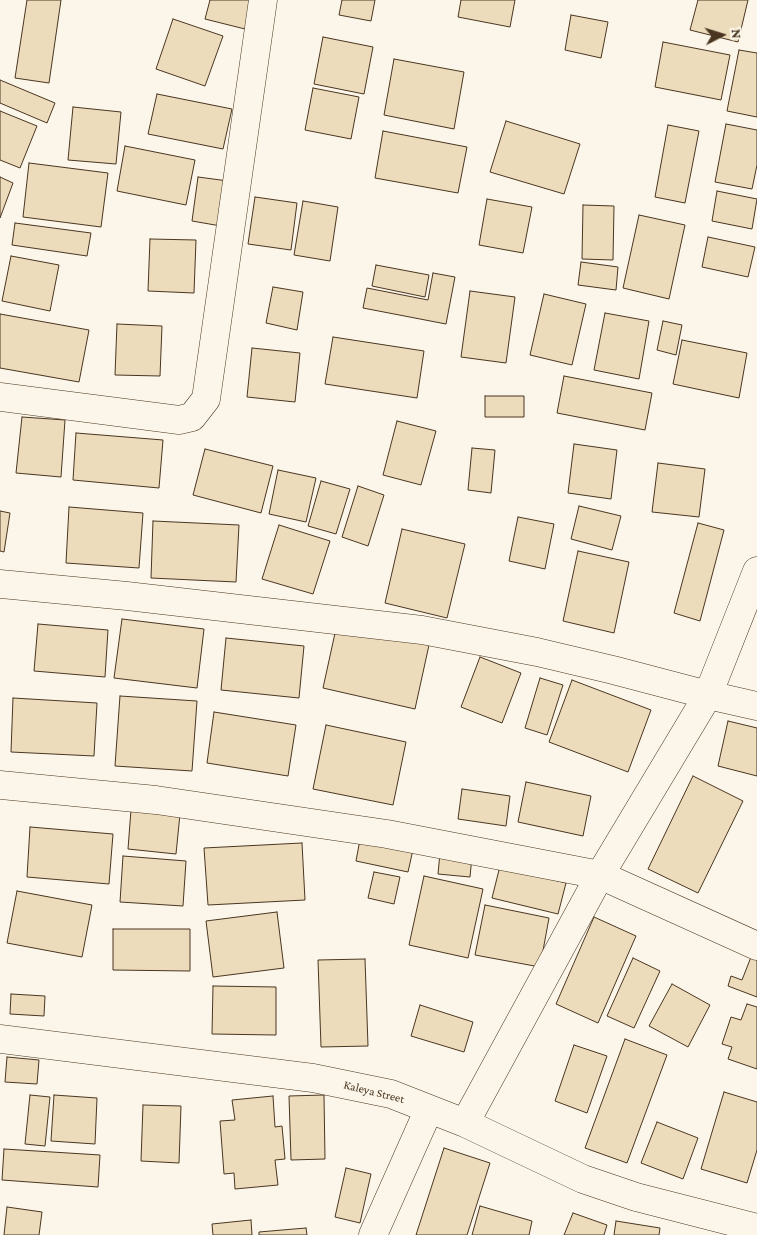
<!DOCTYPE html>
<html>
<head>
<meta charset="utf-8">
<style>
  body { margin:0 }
  #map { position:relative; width:757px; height:1235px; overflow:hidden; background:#fbf6e9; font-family:"Crimson Pro",serif }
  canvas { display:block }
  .north { position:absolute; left:697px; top:10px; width:50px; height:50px; -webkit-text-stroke:4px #fbf6e9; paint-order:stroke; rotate:85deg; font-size:14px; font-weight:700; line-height:20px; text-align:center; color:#4a3520 }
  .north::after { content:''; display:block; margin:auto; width:18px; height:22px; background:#4a3520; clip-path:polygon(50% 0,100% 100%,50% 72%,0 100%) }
</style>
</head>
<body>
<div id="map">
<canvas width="757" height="1235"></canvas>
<div class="north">N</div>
</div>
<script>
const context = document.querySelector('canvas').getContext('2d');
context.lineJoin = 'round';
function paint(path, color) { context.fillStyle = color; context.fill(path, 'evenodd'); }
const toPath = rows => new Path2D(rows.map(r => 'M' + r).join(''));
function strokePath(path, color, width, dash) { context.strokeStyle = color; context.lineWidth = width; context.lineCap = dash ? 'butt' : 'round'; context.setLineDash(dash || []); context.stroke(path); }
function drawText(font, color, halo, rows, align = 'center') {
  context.font = font + ' "Crimson Pro",serif'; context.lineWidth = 4; context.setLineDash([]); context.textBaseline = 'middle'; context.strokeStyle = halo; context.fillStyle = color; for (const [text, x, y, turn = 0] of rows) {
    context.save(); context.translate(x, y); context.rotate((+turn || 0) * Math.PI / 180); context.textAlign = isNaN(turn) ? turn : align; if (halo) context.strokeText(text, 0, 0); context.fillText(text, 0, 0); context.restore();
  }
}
const building = toPath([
  [27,0,61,0,49,83,15,78,27,0],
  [210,0,252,0,245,29,205,19,210,0],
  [342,0,375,0,371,21,339,15,342,0],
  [461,0,515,0,510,27,458,17,461,0],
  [698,0,748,0,738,42,690,30,698,0],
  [571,15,608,22,601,58,565,50,571,15],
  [173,19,223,36,205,86,156,69,173,19],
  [323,37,373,47,364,94,314,84,323,37],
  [663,42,730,55,721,100,655,87,663,42],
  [739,50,757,53,757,117,727,111,739,50],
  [394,59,464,72,454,129,384,115,394,59],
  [0,80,55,103,47,123,0,103,0,80],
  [313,88,359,97,351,139,305,130,313,88],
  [157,94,232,109,223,149,148,134,157,94],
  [73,107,121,112,116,164,68,160,73,107],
  [0,111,37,126,20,168,0,160,0,111],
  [506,121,580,144,564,194,490,172,506,121],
  [726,124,757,130,757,165,752,189,715,182,726,124],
  [668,125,699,131,685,203,655,197,668,125],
  [383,131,467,147,458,193,375,178,383,131],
  [125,146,195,160,186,205,117,191,125,146],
  [29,163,108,173,101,227,23,217,29,163],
  [0,177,13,183,0,218,0,177],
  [198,177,228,181,221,226,192,221,198,177],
  [717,191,757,199,752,229,712,221,717,191],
  [255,197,297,203,291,250,248,244,255,197],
  [487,199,532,207,523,253,479,245,487,199],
  [303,201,338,207,330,261,294,255,303,201],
  [583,205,614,206,613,260,582,259,583,205],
  [639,215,685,225,669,299,623,288,639,215],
  [15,223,91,233,87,256,12,245,15,223],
  [708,237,755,247,748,277,702,267,708,237],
  [150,239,196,240,194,293,148,291,150,239],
  [11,256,59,265,50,311,2,301,11,256],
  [581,262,618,267,616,290,578,285,581,262],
  [376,265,429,275,425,297,372,286,376,265],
  [433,273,455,277,446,324,363,308,367,288,428,300,433,273],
  [273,287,303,292,297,330,266,323,273,287],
  [470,291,515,297,506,363,461,357,470,291],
  [544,294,586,304,572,365,530,355,544,294],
  [605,313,649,321,639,379,594,370,605,313],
  [0,314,89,330,79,382,0,368,0,314],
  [663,321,682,325,676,355,657,350,663,321],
  [117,324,162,326,160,376,115,375,117,324],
  [333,337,424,351,417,398,325,384,333,337],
  [682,340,747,353,739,398,673,384,682,340],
  [252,348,300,353,295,402,247,397,252,348],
  [564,376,652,393,645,430,557,413,564,376],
  [485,396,524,396,524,417,485,417,485,396],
  [22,417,65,420,61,477,16,473,22,417],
  [397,421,436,431,421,485,383,475,397,421],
  [76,433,163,440,159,488,73,480,76,433],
  [574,444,617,450,611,499,568,493,574,444],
  [472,448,495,450,491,493,468,490,472,448],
  [205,449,273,466,261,513,193,495,205,449],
  [658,463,705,469,699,517,652,512,658,463],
  [278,470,316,478,306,522,269,514,278,470],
  [321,481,350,489,336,534,308,526,321,481],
  [358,486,384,495,368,546,342,537,358,486],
  [579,506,621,516,612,550,571,539,579,506],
  [69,507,143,513,139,568,66,563,69,507],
  [0,511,10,513,4,552,0,551,0,511],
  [518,517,554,524,545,569,509,561,518,517],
  [153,521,239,525,236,582,151,578,153,521],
  [698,523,724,530,700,621,674,613,698,523],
  [279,525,330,541,313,594,262,579,279,525],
  [402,529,465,544,447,618,385,603,402,529],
  [578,551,629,562,614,633,563,621,578,551],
  [122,619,204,629,197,688,114,678,122,619],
  [38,624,108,630,105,677,34,671,38,624],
  [337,624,429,645,415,709,323,688,337,624],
  [226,638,304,646,299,698,221,690,226,638],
  [480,657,521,673,502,723,461,707,480,657],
  [540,678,563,685,547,735,525,728,540,678],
  [572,680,651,710,628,772,549,742,572,680],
  [120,696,197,701,192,771,115,766,120,696],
  [13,698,97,703,94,756,11,752,13,698],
  [214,712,296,725,288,776,207,763,214,712],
  [728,721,757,728,757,776,718,766,728,721],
  [326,725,406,742,393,805,313,789,326,725],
  [693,776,743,801,698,893,648,869,693,776],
  [526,782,591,796,583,836,518,822,526,782],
  [462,789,510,796,506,826,458,819,462,789],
  [131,810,180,814,176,854,128,849,131,810],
  [30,827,113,834,109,884,27,877,30,827],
  [361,834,414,845,408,872,356,861,361,834],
  [302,843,305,900,208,905,204,848,302,843],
  [440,853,472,856,470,877,438,874,440,853],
  [123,856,186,861,183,906,120,902,123,856],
  [500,866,566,883,558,914,492,898,500,866],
  [374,872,400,877,394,904,368,898,374,872],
  [424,876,483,889,468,958,409,945,424,876],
  [17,891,92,905,82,957,7,943,17,891],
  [485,905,549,918,540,967,475,955,485,905],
  [277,912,284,968,213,977,206,921,277,912],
  [594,917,636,936,598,1023,556,1004,594,917],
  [113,929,190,929,190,971,113,970,113,929],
  [751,957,757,959,757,997,728,986,731,976,742,980,751,957],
  [633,958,660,971,634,1028,607,1016,633,958],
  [365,959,368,1046,321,1047,318,960,365,959],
  [672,984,710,1005,688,1047,649,1026,672,984],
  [213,986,276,987,276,1035,212,1034,213,986],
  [11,994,45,996,44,1016,10,1014,11,994],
  [747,1004,757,1007,757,1069,728,1059,732,1047,722,1044,731,1017,741,1020,747,1004],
  [420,1005,473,1022,464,1052,411,1036,420,1005],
  [625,1039,667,1055,627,1163,585,1148,625,1039],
  [574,1045,607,1056,587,1113,555,1101,574,1045],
  [7,1057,39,1060,37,1084,5,1082,7,1057],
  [724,1092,757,1102,757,1150,747,1183,701,1169,724,1092],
  [30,1095,50,1097,45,1146,25,1144,30,1095],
  [54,1095,97,1098,95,1144,51,1141,54,1095],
  [324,1095,325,1159,291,1160,289,1096,324,1095],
  [273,1096,275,1127,282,1126,285,1159,275,1160,278,1185,235,1189,234,1173,224,1174,220,1121,235,1120,232,1100,273,1096],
  [143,1105,181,1106,179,1163,141,1161,143,1105],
  [657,1122,698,1138,683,1179,641,1163,657,1122],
  [444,1148,490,1163,467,1235,416,1235,444,1148],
  [4,1149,100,1155,98,1187,2,1180,4,1149],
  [346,1168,371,1174,360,1223,335,1217,346,1168],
  [480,1206,532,1221,529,1235,472,1235,480,1206],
  [7,1207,42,1212,39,1235,4,1235,7,1207],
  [573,1213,607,1225,604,1235,564,1235,573,1213],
  [251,1220,252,1235,213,1235,212,1224,251,1220],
  [616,1221,660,1228,659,1235,614,1235,616,1221],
  [306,1228,307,1235,259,1235,259,1232,306,1228]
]);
const minor = toPath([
  [0,397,179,420,192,417,206,399,263,0],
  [757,571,708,695,600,875,757,946],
  [0,584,127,596,422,630,537,652,613,670,708,695,757,706],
  [0,785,156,800,387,834,600,875,465,1123],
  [0,1039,313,1078,391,1094,465,1123,583,1179,636,1197,757,1228],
  [373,1235,429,1109]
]);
const streetNames = [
  ["Kaleya Street",374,1092,14]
];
paint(building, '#ecdcbc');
strokePath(building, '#4a3520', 1);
strokePath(minor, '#4a3520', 29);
strokePath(minor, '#fbf6e9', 28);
drawText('12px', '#4a3520', '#fbf6e9', streetNames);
</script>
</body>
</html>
